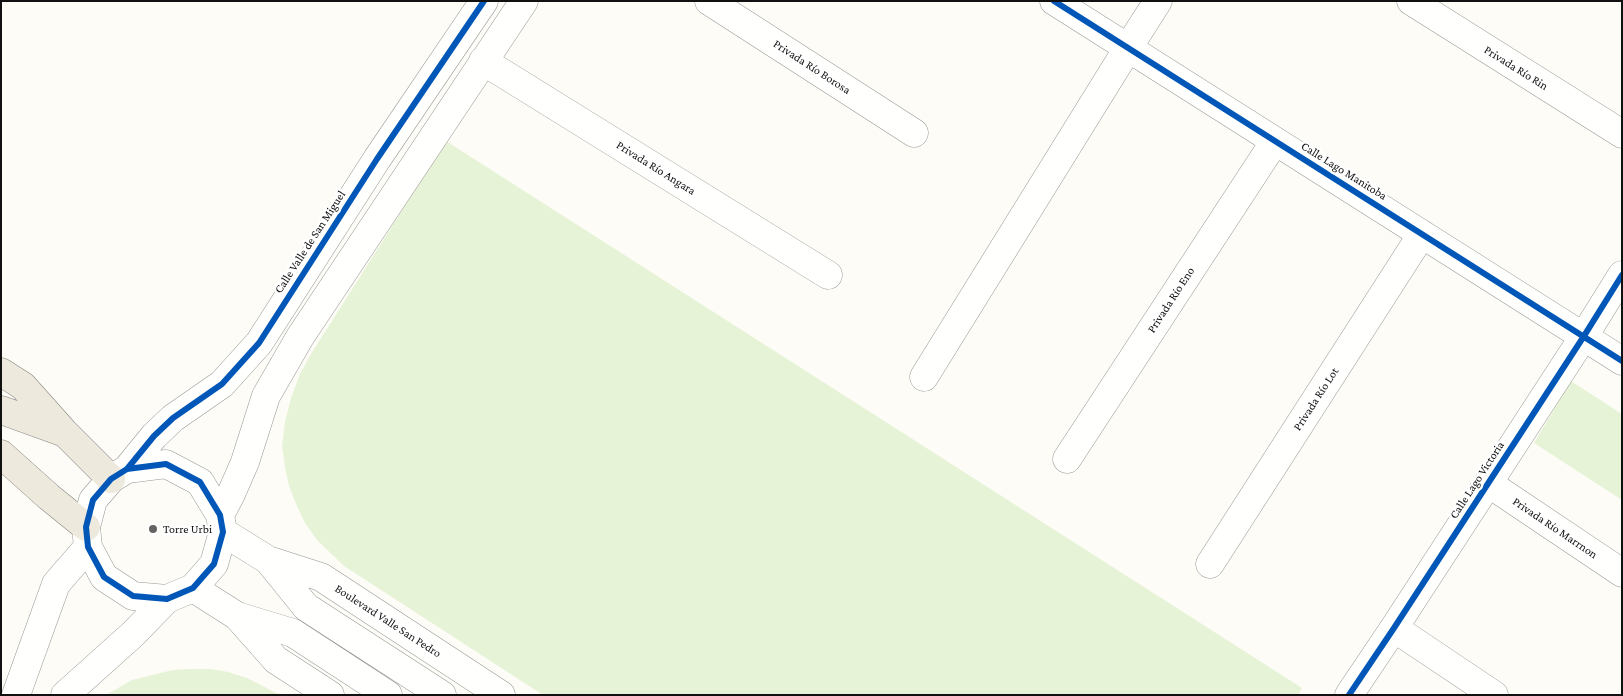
<!DOCTYPE html>
<html>
<head>
<meta charset="utf-8">
<style>
  body { margin:0 }
  #map { position:relative; width:1623px; height:696px; overflow:hidden; background:#fdfcf7; font-family:"Crimson Pro",serif }
  canvas { display:block }
  .frame { position:absolute; inset:0; border:2px solid #111; pointer-events:none }
</style>
</head>
<body>
<div id="map">
<canvas width="1623" height="696"></canvas>
<div class="frame"></div>
</div>
<script>
const context = document.querySelector('canvas').getContext('2d');
context.lineJoin = 'round';
function paint(path, color) { context.fillStyle = color; context.fill(path, 'evenodd'); }
const toPath = rows => new Path2D(rows.map(r => 'M' + r).join(''));
function strokePath(path, color, width, dash) { context.strokeStyle = color; context.lineWidth = width; context.lineCap = dash ? 'butt' : 'round'; context.setLineDash(dash || []); context.stroke(path); }
function drawText(font, color, halo, rows, align = 'center') {
  context.font = font + ' "Crimson Pro",serif'; context.lineWidth = 5; context.setLineDash([]); context.textBaseline = 'middle'; context.strokeStyle = halo; context.fillStyle = color; for (const [text, x, y, turn = 0] of rows) {
    context.save(); context.translate(x, y); context.rotate((+turn || 0) * Math.PI / 180); context.textAlign = isNaN(turn) ? turn : align; if (halo) context.strokeText(text, 0, 0); context.fillText(text, 0, 0); context.restore();
  }
}
const green = toPath([
  [446,141,1302,688,1298,695,543,695,344,566,317,540,305,523,297,506,289,486,285,467,282,446,285,422,291,398,300,374,311,354],
  [1571,381,1622,414,1622,500,1534,443],
  [192,669,211,669,228,672,247,678,280,695,106,695,132,680,173,670]
]);
const minor = toPath([
  [709,1,914,133],
  [1054,1,1622,361],
  [1411,1,1622,134],
  [483,61,828,275],
  [924,377,1128,48,1158,1],
  [1067,459,1275,141],
  [127,469,166,464,200,482,220,515,223,532,214,564,193,588,167,599,133,596,104,577,88,547,86,527,93,500,111,479,127,469,154,436,173,418,222,384,259,343,377,159,484,1],
  [1488,483,1622,573],
  [220,515,231,494,245,462,266,396,300,337,524,1],
  [223,532,268,560,306,607,442,695],
  [268,560,321,577,501,695],
  [1210,564,1422,234],
  [193,588,237,616,293,633,388,695],
  [237,616,276,660,330,695],
  [1394,628,1494,695],
  [16,695,56,584,88,547],
  [65,695,133,634,167,599],
  [1349,695,1394,628,1584,336,1622,275]
]);
const major = toPath([
  [1,372,23,386,64,432],
  [1,410,65,433,111,479],
  [1,454,49,497,86,527]
]);
const cycleway = toPath([
  [1054,1,1622,361],
  [127,469,166,464,200,482,220,515,223,532,214,564,193,588,167,599,133,596,104,577,88,547,86,527,93,500,111,479,127,469,154,436,173,418,222,384,259,343,377,159,484,1],
  [1349,695,1394,628,1584,336,1622,275]
]);
const markers = [
  [153,529,5,"#646362"]
];
const streetNames = [
  ["Privada Río Borosa",812,67,33],
  ["Privada Río Rin",1516,68,32],
  ["Privada Río Angara",656,168,32],
  ["Calle Lago Manitoba",1344,171,32],
  ["Calle Valle de San Miguel",310,242,-57],
  ["Privada Río Eno",1171,300,-57],
  ["Privada Río Lot",1316,399,-57],
  ["Calle Lago Victoria",1477,480,-57],
  ["Privada Río Marrnon",1555,528,34],
  ["Boulevard Valle San Pedro",388,621,33]
];
const poiNames = [
  ["Torre Urbi",163,529]
];
paint(green, '#e7f3d7');
strokePath(minor, '#979795', 29);
strokePath(major, '#858482', 29);
strokePath(minor, '#fffffe', 28);
strokePath(major, '#ede9dc', 28);
strokePath(cycleway, '#0057b8', 6);
for (const [x, y, r, color] of markers) { const dot = new Path2D(); dot.arc(x, y, r, 0, 2 * Math.PI); context.fillStyle = color; context.fill(dot); strokePath(dot, '#fff', 2); }
drawText('12px', '#111', '#fff', streetNames);
drawText('12px', '#111', '#fff', poiNames, 'left');
</script>
</body>
</html>
